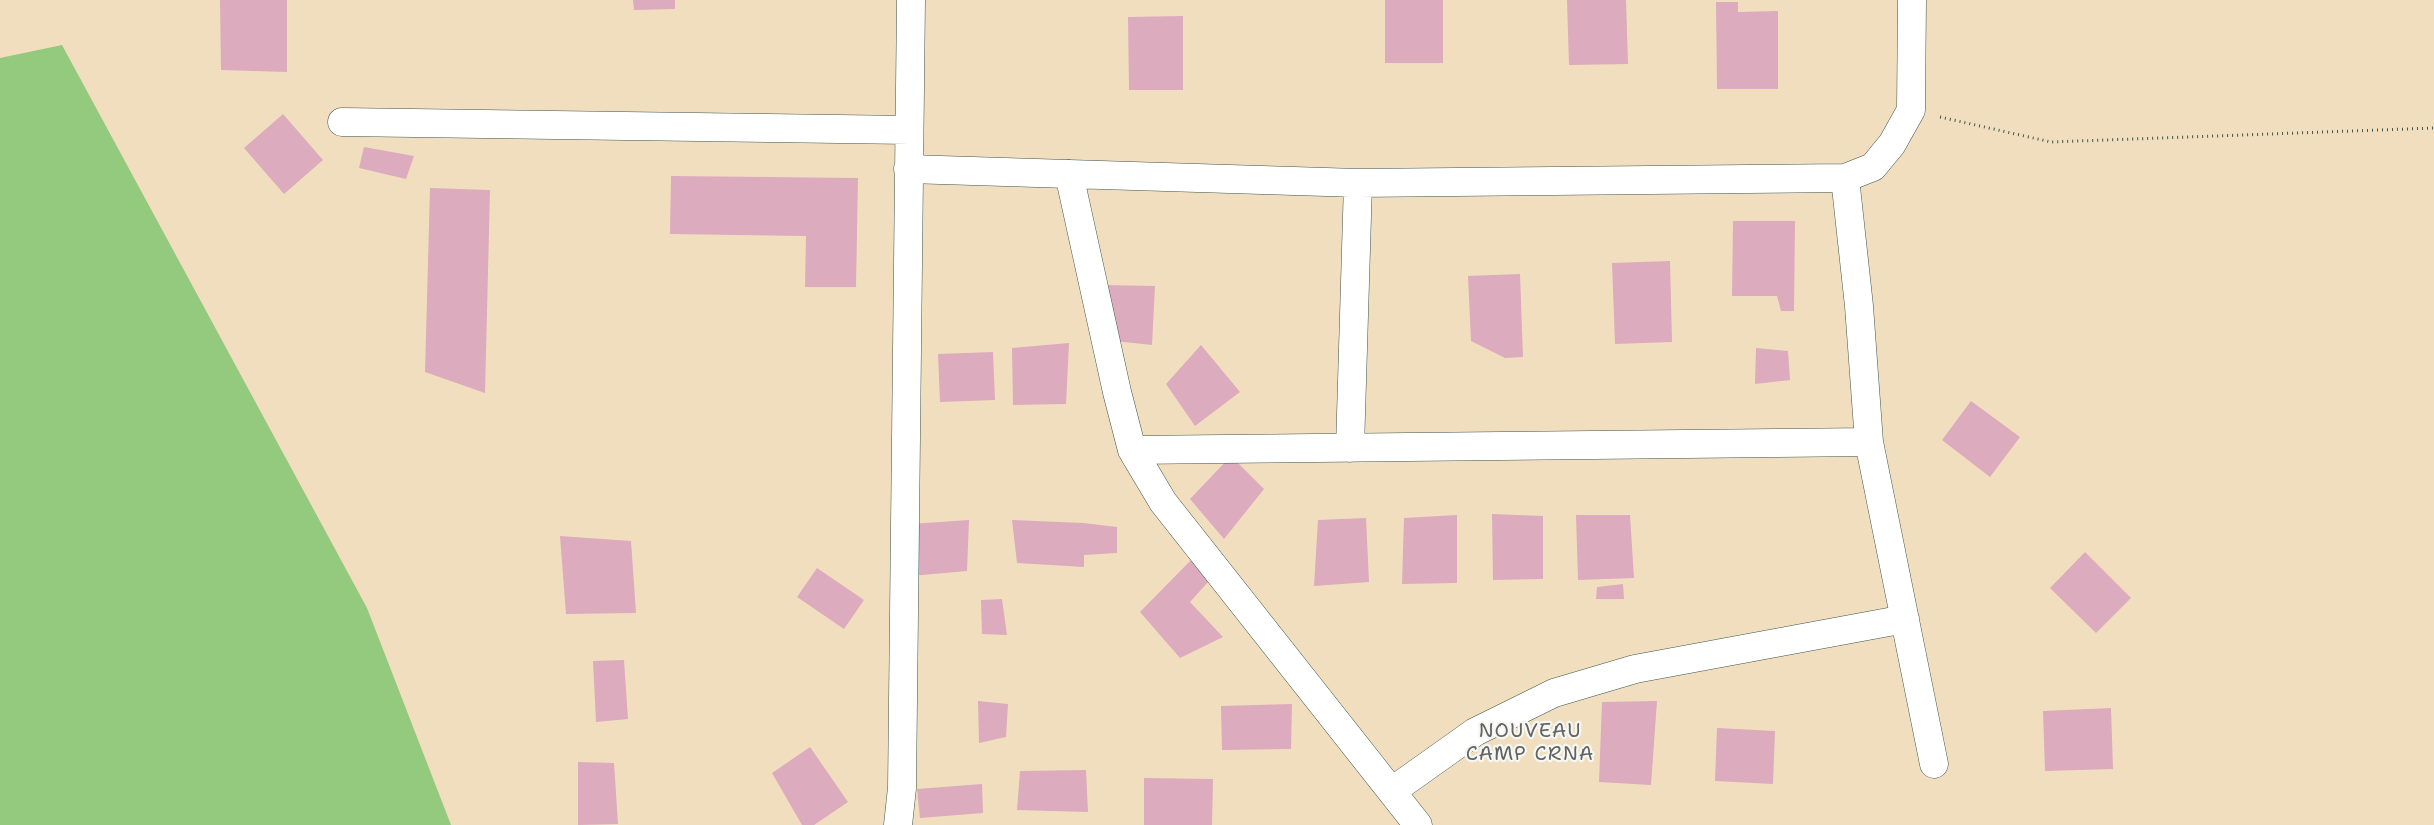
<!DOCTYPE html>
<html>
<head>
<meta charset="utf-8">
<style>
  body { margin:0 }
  canvas { display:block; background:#f0debf }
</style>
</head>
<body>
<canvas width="2434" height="825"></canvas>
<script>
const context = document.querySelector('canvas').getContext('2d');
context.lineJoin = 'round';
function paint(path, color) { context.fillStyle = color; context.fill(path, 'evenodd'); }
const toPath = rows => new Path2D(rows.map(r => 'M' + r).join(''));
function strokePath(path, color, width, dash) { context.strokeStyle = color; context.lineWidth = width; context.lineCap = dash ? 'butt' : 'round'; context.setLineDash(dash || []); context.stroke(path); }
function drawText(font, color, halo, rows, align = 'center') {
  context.font = font + ' "Shantell Sans",sans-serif'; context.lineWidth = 4.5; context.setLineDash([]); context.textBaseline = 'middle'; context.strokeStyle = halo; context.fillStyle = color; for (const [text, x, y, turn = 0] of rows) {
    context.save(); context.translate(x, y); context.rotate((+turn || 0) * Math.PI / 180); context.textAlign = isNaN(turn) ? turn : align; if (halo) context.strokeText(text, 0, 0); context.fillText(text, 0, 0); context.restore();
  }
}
const green = toPath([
  [62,45,367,608,451,825,0,825,0,58]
]);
const building = toPath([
  [220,0,287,0,287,72,221,70],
  [633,0,675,0,675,9,634,10],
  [1385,0,1443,0,1443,63,1385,63],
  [1567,0,1626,0,1628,64,1569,65],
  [1716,2,1738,2,1738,12,1778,11,1778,89,1717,89],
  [1183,16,1183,90,1129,90,1128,17],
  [283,114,323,160,284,194,244,148],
  [364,147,414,156,406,179,359,168],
  [671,176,858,178,856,287,805,287,806,236,670,234],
  [430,188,490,190,485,393,425,372],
  [1733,221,1795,221,1794,311,1781,311,1777,296,1732,296],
  [1670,261,1672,342,1615,344,1612,263],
  [1520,274,1523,357,1505,358,1471,341,1468,276],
  [1102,285,1155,286,1152,345,1105,340],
  [1069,343,1066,404,1013,405,1012,348],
  [1201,345,1240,392,1195,426,1166,384],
  [1756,348,1788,351,1790,380,1755,384],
  [993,352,995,400,940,402,938,354],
  [1971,401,2020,437,1990,477,1942,440],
  [1231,456,1264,489,1224,539,1190,499],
  [1492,514,1543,516,1543,579,1493,580],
  [1457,515,1457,583,1402,584,1404,518],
  [1576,515,1630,515,1634,578,1578,580],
  [1366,518,1369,582,1314,586,1318,520],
  [969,520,967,571,911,576,911,524],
  [1012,520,1083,523,1117,527,1117,553,1084,555,1084,567,1017,563],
  [560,536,631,541,636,613,566,614],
  [2085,552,2131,598,2096,633,2050,588],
  [1193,558,1209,581,1190,602,1223,637,1180,658,1140,612],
  [817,568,864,600,844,629,797,597],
  [1623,584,1624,599,1596,599,1597,587],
  [1002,599,1007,635,982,634,981,600],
  [624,660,628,719,596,722,593,661],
  [978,701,1008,704,1006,737,979,743],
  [1657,701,1651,785,1599,782,1602,702],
  [1292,704,1291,749,1222,750,1221,706],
  [2111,708,2113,769,2045,771,2043,711],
  [1717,728,1775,731,1773,784,1715,781],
  [810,747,848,802,814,825,802,825,772,773],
  [578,762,614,763,618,824,578,825],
  [1086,770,1088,812,1017,810,1020,771],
  [1144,778,1213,779,1212,825,1144,825],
  [982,784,983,813,920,818,917,789]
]);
const path = toPath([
  [1940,117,2051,142,2434,128]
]);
const minor = toPath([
  [342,122,909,130],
  [908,169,1358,183,1845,178,1873,167,1892,144,1911,110,1912,0],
  [1069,174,1117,392,1132,450,1163,502,1418,825],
  [1845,178,1859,306,1869,442,1934,764],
  [1350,448,1358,183],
  [1132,450,1869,442],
  [1392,791,1475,732,1554,693,1635,669,1905,619],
  [898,825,902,788,911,0]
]);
const quarterNames = [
  ["NOUVEAU",1530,732],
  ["CAMP CRNA",1530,755]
];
paint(green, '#93ca7d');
paint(building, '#ddabbe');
strokePath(minor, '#3e5549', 29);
strokePath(path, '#3e5549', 3, [1, 4]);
strokePath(minor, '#fff', 28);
context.letterSpacing = '1px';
drawText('20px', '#626464', '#f6f6f2', quarterNames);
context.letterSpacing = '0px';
</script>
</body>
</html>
